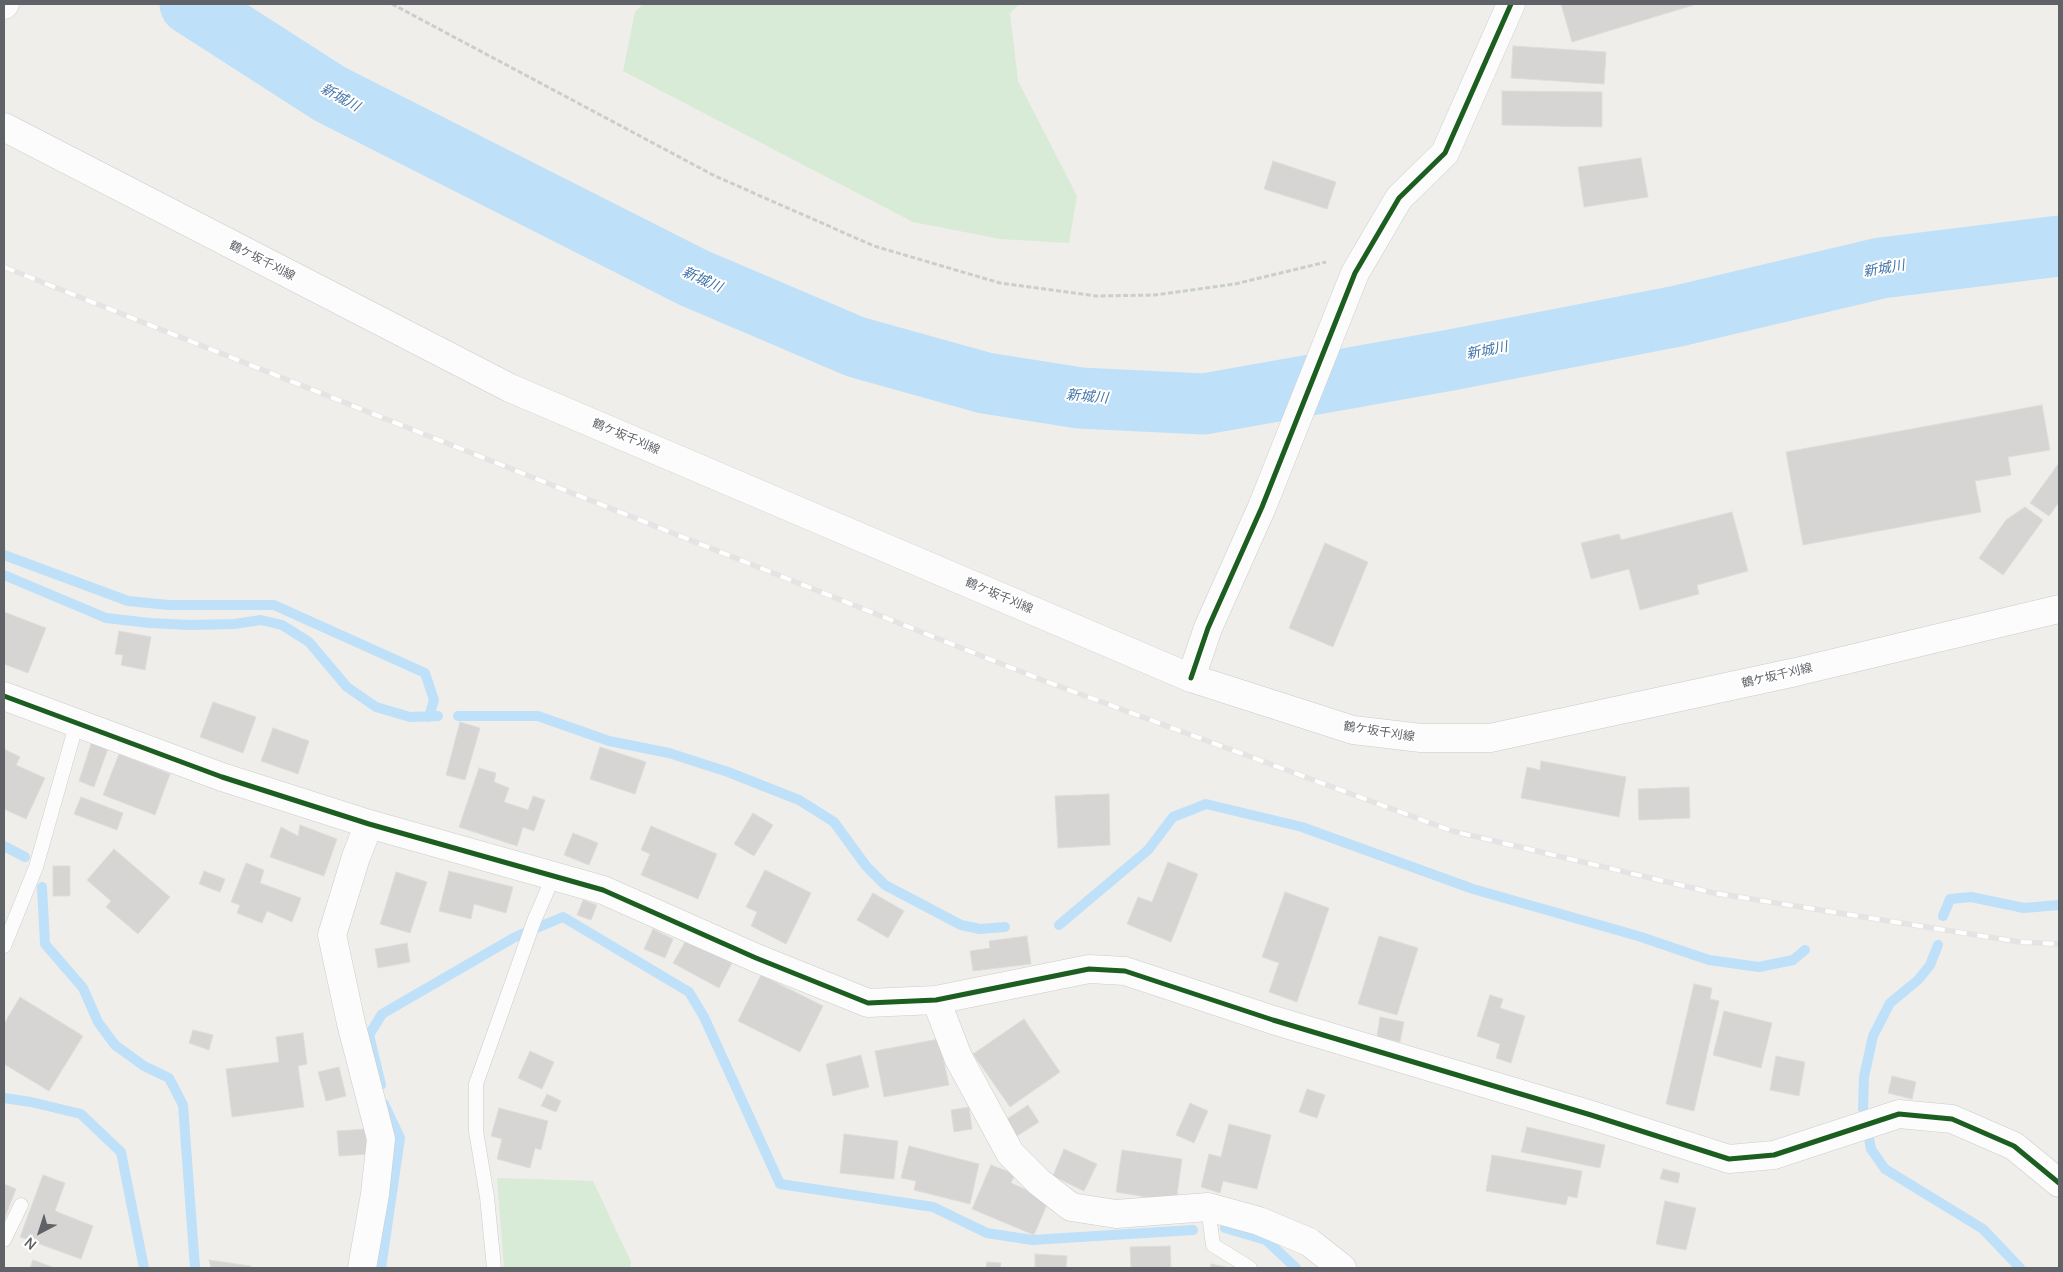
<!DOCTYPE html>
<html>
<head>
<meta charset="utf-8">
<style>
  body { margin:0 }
  #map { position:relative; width:2063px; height:1272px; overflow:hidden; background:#efeeea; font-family:Manrope,sans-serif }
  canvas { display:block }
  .frame { position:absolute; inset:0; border:5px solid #5f6368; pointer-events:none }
  .north { position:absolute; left:15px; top:1207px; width:50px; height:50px; -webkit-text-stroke:4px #fff; paint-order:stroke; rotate:220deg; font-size:14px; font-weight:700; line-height:20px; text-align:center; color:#5f6368 }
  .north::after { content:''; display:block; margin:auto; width:18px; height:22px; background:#5f6368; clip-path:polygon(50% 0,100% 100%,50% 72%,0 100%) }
</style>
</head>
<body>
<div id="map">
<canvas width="2063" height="1272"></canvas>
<div class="frame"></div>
<div class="north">N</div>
</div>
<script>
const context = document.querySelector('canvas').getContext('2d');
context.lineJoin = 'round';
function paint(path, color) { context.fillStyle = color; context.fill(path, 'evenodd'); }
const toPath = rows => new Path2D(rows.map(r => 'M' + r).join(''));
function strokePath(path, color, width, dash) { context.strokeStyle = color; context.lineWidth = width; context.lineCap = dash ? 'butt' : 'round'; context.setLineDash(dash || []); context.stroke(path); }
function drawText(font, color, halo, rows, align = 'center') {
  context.font = font + ' Manrope,"Noto Sans JP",sans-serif'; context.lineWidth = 4; context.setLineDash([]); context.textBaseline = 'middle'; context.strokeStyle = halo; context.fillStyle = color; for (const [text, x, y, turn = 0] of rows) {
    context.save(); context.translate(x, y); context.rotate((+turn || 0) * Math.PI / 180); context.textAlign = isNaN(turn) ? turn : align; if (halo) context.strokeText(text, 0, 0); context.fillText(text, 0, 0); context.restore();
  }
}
const green = toPath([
  [643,4,1020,4,1010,13,1018,81,1077,196,1069,243,1000,239,913,222,623,71,635,12],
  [497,1178,593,1181,631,1262,630,1268,504,1268]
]);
const stream = toPath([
  [4,555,128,601,169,605,274,605,425,673,434,700,429,717],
  [4,575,106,618,150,623,190,625,234,624,261,620,282,625,309,642,347,687,376,707,410,717,438,716],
  [458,716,538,716,609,741,669,753,728,772,799,800,834,822,866,866,885,885,961,925,980,929,1005,927],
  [4,846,25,857],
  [42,887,45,944,83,988,98,1022,115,1045,144,1066,169,1078,183,1105,195,1268],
  [1943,916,1950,899,1971,897,2024,908,2059,905],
  [1059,925,1148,850,1173,817,1206,804,1302,827,1473,889,1638,936,1709,960,1759,967,1793,960,1805,950],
  [381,1085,369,1035,382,1014,515,937,563,917,689,992,704,1017,780,1184,933,1207,987,1233,1032,1240,1193,1230],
  [4,1098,31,1102,81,1114,121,1152,144,1268],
  [1863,1109,1864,1077,1873,1036,1890,1003,1918,980,1930,965,1938,945],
  [1869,1138,1871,1149,1885,1169,1983,1229,2020,1268],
  [1225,1228,1266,1240,1296,1268],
  [381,1268,400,1138,384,1104]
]);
const river = toPath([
  [190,4,330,94,694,278,856,347,985,383,1080,398,1204,404,1451,360,1678,316,1881,268,2059,246]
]);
const building = toPath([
  [1561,4,1697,4,1572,42,1561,4],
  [1513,46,1606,52,1604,84,1511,78,1513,46],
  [1502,91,1602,92,1602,127,1502,125,1502,91],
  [1641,158,1648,197,1584,207,1578,167,1641,158],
  [1273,161,1336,182,1327,209,1264,189,1273,161],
  [2042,405,2050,450,2008,457,2011,475,1975,481,1981,512,1803,545,1786,452,2042,405],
  [2059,463,2059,502,2049,516,2030,503,2059,463],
  [2025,507,2043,520,2003,575,1979,558,2006,520,2025,507],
  [1732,512,1748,571,1697,585,1699,594,1640,610,1629,569,1591,579,1581,543,1619,534,1621,540,1732,512],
  [1325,543,1368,562,1333,647,1289,628,1325,543],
  [4,612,46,628,28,673,4,664,4,612],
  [119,631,151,637,145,670,121,665,123,655,115,654,119,631],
  [213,702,256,717,243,753,200,737,213,702],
  [460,722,480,728,465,780,446,775,460,722],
  [273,728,309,741,298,774,261,761,273,728],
  [93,738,110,743,94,787,79,781,93,738],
  [600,747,646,762,635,794,590,779,600,747],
  [4,749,20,757,16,765,45,778,26,819,4,809,4,749],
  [119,754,170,774,155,815,103,795,119,754],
  [1541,761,1626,777,1619,817,1521,798,1527,767,1540,770,1541,761],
  [479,768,496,773,494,782,509,788,504,802,528,810,533,796,545,800,534,831,523,827,517,846,459,827,479,768],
  [1689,787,1690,818,1639,820,1638,789,1689,787],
  [1109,794,1110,845,1058,848,1055,796,1109,794],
  [81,797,123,813,117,830,74,814,81,797],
  [753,813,773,825,754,856,734,844,753,813],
  [300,825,337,839,324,876,270,857,281,827,298,836,300,825],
  [651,826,717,854,698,899,641,875,650,854,641,850,651,826],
  [573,833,598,843,589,865,564,855,573,833],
  [114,849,170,897,138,934,106,907,111,901,87,880,114,849],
  [1168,862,1198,874,1171,942,1127,924,1138,897,1152,902,1168,862],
  [246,863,264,870,260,883,301,898,292,922,267,911,262,923,237,913,240,905,231,902,246,863],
  [53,866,70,866,70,896,53,896,53,866],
  [765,870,811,893,786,944,751,926,757,912,746,907,765,870],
  [204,871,225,879,220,892,199,884,204,871],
  [449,871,513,887,506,913,474,904,471,919,439,911,449,871],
  [396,872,427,882,410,933,380,924,396,872],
  [1285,892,1329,908,1297,1002,1269,992,1279,963,1262,957,1285,892],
  [873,893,904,911,888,938,857,920,873,893],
  [583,900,597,905,591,920,577,915,583,900],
  [653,929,673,939,665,958,644,949,653,929],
  [1027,936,1031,964,973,971,970,951,990,948,989,941,1027,936],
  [1379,936,1418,948,1397,1015,1358,1004,1379,936],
  [688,937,733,961,719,988,673,963,688,937],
  [407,943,410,962,378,968,375,949,407,943],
  [761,975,823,1006,800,1052,738,1021,761,975],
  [1694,984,1712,988,1710,999,1719,1001,1694,1111,1666,1104,1694,984],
  [1490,995,1503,999,1500,1008,1525,1016,1511,1063,1496,1058,1500,1044,1477,1036,1490,995],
  [20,997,83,1036,49,1091,4,1064,4,1024,20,997],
  [1724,1011,1772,1023,1761,1068,1713,1055,1724,1011],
  [1380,1017,1404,1022,1400,1042,1377,1037,1380,1017],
  [1024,1019,1060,1072,1010,1107,973,1054,1024,1019],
  [193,1030,213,1035,209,1050,189,1043,193,1030],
  [303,1033,307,1064,298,1066,304,1107,232,1117,226,1069,279,1062,276,1037,303,1033],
  [939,1039,949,1085,884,1097,875,1051,939,1039],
  [530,1051,554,1062,542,1089,518,1078,530,1051],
  [861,1055,869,1087,833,1096,826,1064,861,1055],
  [1776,1056,1805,1062,1799,1096,1770,1090,1776,1056],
  [339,1067,346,1096,326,1101,318,1072,339,1067],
  [1892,1076,1916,1082,1912,1099,1888,1093,1892,1076],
  [1307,1089,1325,1095,1317,1118,1299,1112,1307,1089],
  [547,1094,561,1101,556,1112,541,1106,547,1094],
  [1190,1103,1208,1111,1194,1143,1176,1135,1190,1103],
  [1028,1105,1039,1122,1017,1136,1007,1119,1028,1105],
  [969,1107,972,1129,954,1132,951,1110,969,1107],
  [499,1108,548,1121,541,1150,535,1148,530,1168,497,1159,502,1139,491,1136,499,1108],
  [1229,1124,1271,1135,1257,1189,1223,1181,1220,1193,1201,1187,1209,1154,1221,1157,1229,1124],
  [1527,1127,1605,1145,1600,1168,1521,1152,1527,1127],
  [367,1129,369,1154,339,1156,337,1131,367,1129],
  [844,1134,898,1141,894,1179,840,1173,844,1134],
  [909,1146,979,1164,970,1204,914,1190,916,1181,901,1178,909,1146],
  [1064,1149,1097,1164,1084,1191,1053,1176,1064,1149],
  [1122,1150,1182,1159,1176,1202,1116,1192,1122,1150],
  [1492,1155,1582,1171,1577,1198,1568,1196,1566,1205,1486,1191,1492,1155],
  [991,1165,1015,1174,1011,1183,1049,1200,1034,1235,972,1209,991,1165],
  [1663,1169,1680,1173,1678,1183,1660,1179,1663,1169],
  [43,1175,65,1183,55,1211,93,1226,81,1259,20,1237,43,1175],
  [4,1184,16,1189,4,1220,4,1184],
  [1665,1201,1696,1208,1686,1250,1656,1244,1665,1201],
  [1170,1246,1171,1268,1131,1268,1130,1247,1170,1246],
  [1035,1254,1067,1256,1066,1268,1035,1268,1035,1254],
  [33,1260,55,1268,30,1268,33,1260],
  [209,1260,251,1266,251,1268,211,1268,209,1260],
  [987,1262,1001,1263,1000,1268,986,1268,987,1262],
  [1211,1264,1231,1268,1210,1268,1211,1264]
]);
const path = toPath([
  [392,4,715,176,874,246,1000,283,1096,296,1155,295,1235,284,1326,262]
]);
const lane = toPath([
  [4,946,36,867,77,722],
  [1208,1207,1213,1245,1250,1268],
  [4,1240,21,1205],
  [494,1268,487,1197,476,1131,476,1084,534,921,554,875]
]);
const street = toPath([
  [4,5,5,4],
  [1191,678,1208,628,1262,507,1355,273,1399,198,1445,153,1511,4],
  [4,696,222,777,369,824,603,890,756,958,868,1003,936,1000,1089,969,1125,971,1273,1020,1591,1115,1729,1159,1774,1155,1899,1114,1952,1119,2014,1146,2059,1183],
  [936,1000,958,1057,1010,1153,1039,1182,1071,1207,1116,1214,1208,1207,1259,1221,1309,1242,1342,1268],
  [362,1268,375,1194,381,1139,351,1023,332,935,356,857,369,824]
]);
const secondary = toPath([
  [4,127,510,388,1191,678,1353,730,1421,738,1490,738,1796,672,2059,609]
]);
const rail = toPath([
  [4,267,1042,680,1452,831,1714,893,2020,942,2059,944]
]);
const cycleway = toPath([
  [1191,678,1208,628,1262,507,1355,273,1399,198,1445,153,1511,4],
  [4,696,222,777,369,824,603,890,756,958,868,1003,936,1000,1089,969,1125,971,1273,1020,1591,1115,1729,1159,1774,1155,1899,1114,1952,1119,2014,1146,2059,1183]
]);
const streetNames = [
  ["鶴ケ坂千刈線",262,261,27],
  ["鶴ケ坂千刈線",626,437,23],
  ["鶴ケ坂千刈線",999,596,23],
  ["鶴ケ坂千刈線",1777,676,-13],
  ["鶴ケ坂千刈線",1379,732,9]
];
const waterNames = [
  ["新城川",340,98,29],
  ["新城川",1884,269,-10],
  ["新城川",702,280,24],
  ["新城川",1487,351,-11],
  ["新城川",1087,397,5]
];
paint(green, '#d8ebd6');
strokePath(stream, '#bfe0f9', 10);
strokePath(river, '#bfe0f9', 61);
paint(building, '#d6d5d3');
strokePath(building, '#deddd9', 1);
strokePath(lane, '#cbcccc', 15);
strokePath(street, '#cbcccc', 29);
strokePath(secondary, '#cacacb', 29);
strokePath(path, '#cacfcc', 3, [5, 2.5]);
strokePath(lane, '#fdfcfc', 14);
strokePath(street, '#fdfcfc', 28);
strokePath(secondary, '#fdfcfc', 28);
strokePath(rail, '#e4e4e4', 5.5);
strokePath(rail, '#fff', 4, [11]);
strokePath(cycleway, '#1b5e20', 5);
drawText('12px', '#5f6368', '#fff', streetNames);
drawText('italic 14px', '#4174aa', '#fff', waterNames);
</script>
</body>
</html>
